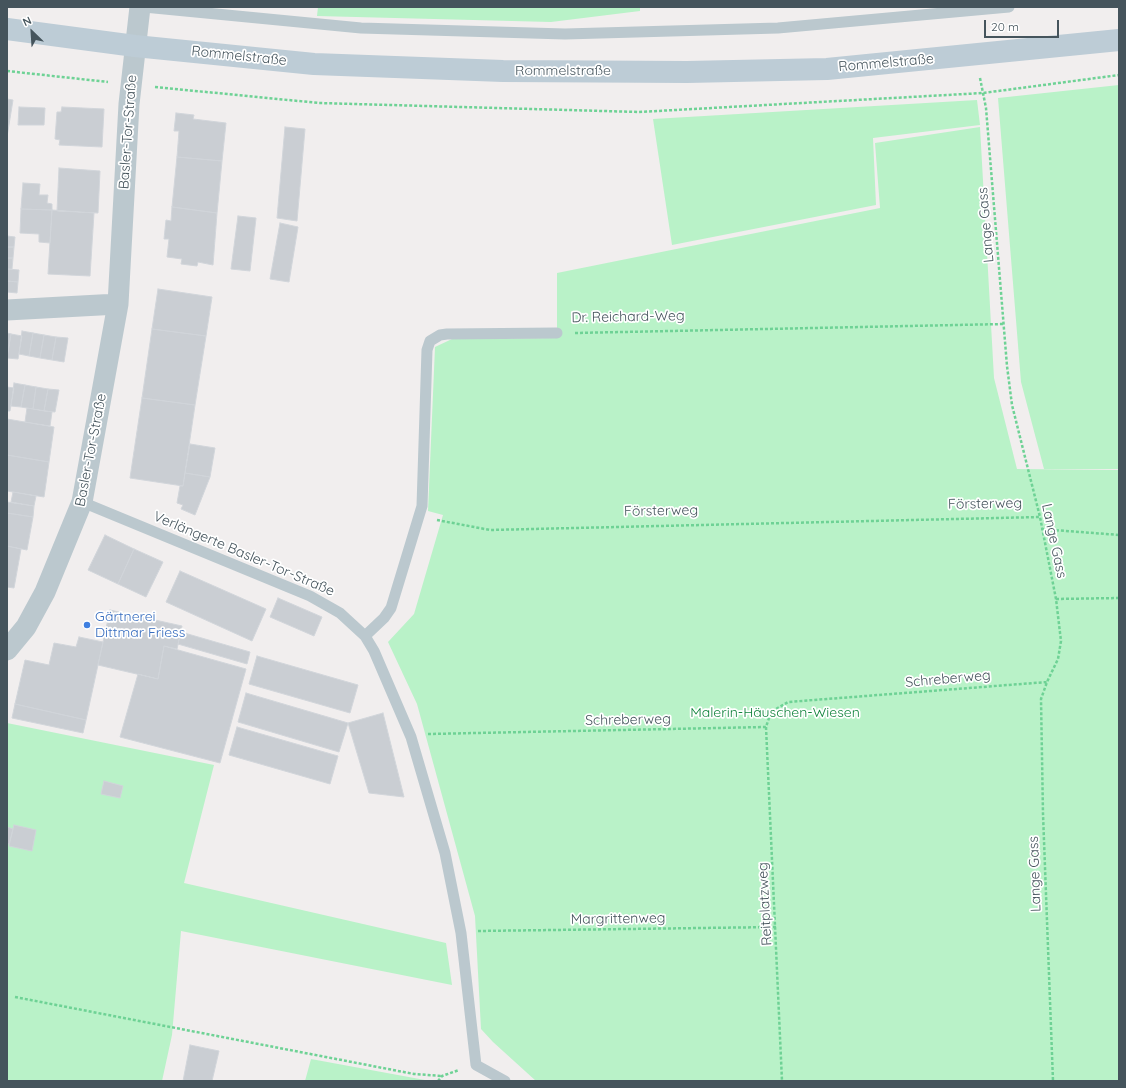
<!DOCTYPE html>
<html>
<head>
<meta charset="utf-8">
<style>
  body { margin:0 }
  #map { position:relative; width:1126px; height:1088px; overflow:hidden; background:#f1eeee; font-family:Quicksand,sans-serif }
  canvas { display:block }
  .frame { position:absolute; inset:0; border:8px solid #45545c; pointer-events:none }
  .north { position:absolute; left:12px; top:12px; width:40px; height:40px; -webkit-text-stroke:3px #fff; paint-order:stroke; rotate:335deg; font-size:11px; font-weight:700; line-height:16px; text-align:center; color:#45545c }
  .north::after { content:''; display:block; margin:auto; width:14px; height:18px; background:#45545c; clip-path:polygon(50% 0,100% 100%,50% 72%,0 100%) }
  .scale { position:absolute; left:984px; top:20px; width:75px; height:18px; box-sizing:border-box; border:2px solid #45545c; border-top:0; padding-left:5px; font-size:12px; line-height:14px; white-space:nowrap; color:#45545c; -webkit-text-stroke:3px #fff; paint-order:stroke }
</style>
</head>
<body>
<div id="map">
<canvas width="1126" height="1088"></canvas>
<div class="frame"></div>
<div class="north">N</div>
<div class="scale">20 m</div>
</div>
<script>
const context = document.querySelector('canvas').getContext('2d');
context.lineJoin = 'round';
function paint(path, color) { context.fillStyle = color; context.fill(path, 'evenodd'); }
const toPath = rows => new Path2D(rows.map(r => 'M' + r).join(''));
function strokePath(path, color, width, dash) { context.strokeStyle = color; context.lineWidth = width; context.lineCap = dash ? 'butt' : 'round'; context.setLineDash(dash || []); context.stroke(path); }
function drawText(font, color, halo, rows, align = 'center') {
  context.font = font + ' Quicksand,sans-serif'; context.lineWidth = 3.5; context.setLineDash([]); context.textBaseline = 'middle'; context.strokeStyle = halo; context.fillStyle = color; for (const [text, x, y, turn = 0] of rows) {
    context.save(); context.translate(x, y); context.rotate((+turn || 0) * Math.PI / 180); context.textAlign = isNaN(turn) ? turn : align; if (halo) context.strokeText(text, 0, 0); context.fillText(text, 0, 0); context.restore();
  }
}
const green = toPath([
  [318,7,640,7,640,11,551,22,317,16],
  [1119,85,1119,469,1044,469,1021,382,998,98],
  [977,100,980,125,873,138,876,205,672,245,653,119],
  [980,127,994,378,1017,469,1119,470,1119,1081,536,1081,493,1042,481,1029,475,916,417,704,388,642,414,614,443,515,428,511,435,347,452,339,557,338,557,273,880,208,875,143],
  [7,723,214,765,184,883,446,943,452,985,181,931,172,1035,162,1081,7,1081],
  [311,1059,425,1080,305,1081]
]);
const building = toPath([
  [7,99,13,100,7,137,7,99],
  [19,107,45,108,44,125,18,125,19,107],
  [62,107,104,109,102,147,59,145,60,140,55,139,57,112,61,112,62,107],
  [176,113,194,115,193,119,226,123,222,161,177,157,179,131,174,131,176,113],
  [285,127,305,129,297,221,277,218,285,127],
  [177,157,222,161,217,213,172,207,177,157],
  [59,168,100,171,98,213,57,211,59,168],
  [23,183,40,184,39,195,48,195,47,203,52,204,52,210,21,209,23,183],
  [172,207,217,213,213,265,198,262,197,266,181,264,182,259,167,257,169,239,164,239,166,220,171,221,172,207],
  [21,209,52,210,50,243,39,242,39,234,20,233,21,209],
  [52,210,94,213,90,276,48,274,52,210],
  [238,216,256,218,250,271,231,269,238,216],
  [280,223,298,227,289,282,270,279,280,223],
  [7,236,15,237,14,247,7,247,7,236],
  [7,247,14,247,13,258,7,258,7,247],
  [7,258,13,258,12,269,7,269,7,258],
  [7,269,19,270,18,282,7,281,7,269],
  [7,281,18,282,17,293,7,292,7,281],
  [158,289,212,297,206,336,152,329,158,289],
  [152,329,206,336,195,405,142,398,152,329],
  [22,331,33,333,29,356,19,354,22,331],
  [7,333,11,334,7,357,7,333],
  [33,333,44,335,40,358,29,356,33,333],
  [11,334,22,336,18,359,7,358,11,334],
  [44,335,56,337,52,360,40,358,44,335],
  [56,337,68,338,64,362,52,360,56,337],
  [14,383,25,385,21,407,11,406,14,383],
  [25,385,36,387,33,409,21,407,25,385],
  [7,387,14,388,10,411,7,411,7,387],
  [36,387,48,389,44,411,33,409,36,387],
  [48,389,59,390,55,412,44,411,48,389],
  [142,398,195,405,183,486,130,478,142,398],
  [27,408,52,412,50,426,25,422,27,408],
  [7,419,54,427,49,462,7,455,7,419],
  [190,444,215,448,210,477,185,473,190,444],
  [7,455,49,462,44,497,7,491,7,455],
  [185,473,210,477,195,515,181,509,183,505,177,503,180,486,183,486,185,473],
  [13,492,36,496,34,506,11,502,13,492],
  [7,502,34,506,33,517,7,513,7,502],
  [7,513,33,517,27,550,7,546,7,513],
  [105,535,134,549,118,584,88,570,105,535],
  [7,546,21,549,14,588,7,587,7,546],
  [134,549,163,562,146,597,118,584,134,549],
  [180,571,266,609,252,641,166,602,180,571],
  [278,598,322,617,314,636,270,617,278,598],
  [110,610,182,626,177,649,164,646,158,679,98,665,110,610],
  [181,632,250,652,247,664,178,644,181,632],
  [79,637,103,642,86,720,15,704,25,660,49,665,54,643,76,647,79,637],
  [164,646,246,669,220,763,120,737,138,674,158,679,164,646],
  [257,656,358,685,350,713,249,684,257,656],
  [246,693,348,723,339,752,238,722,246,693],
  [15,704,86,720,83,733,12,718,15,704],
  [383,713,404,797,369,793,348,723,383,713],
  [237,727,338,756,330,784,229,755,237,727],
  [104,781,123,786,120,798,101,794,104,781],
  [14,825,36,830,32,851,9,846,14,825],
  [7,827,13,829,9,844,7,843,7,827],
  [190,1045,219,1051,212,1081,183,1081,190,1045]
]);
const path = toPath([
  [7,71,108,82],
  [980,78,986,108,1007,366,1012,405,1040,517,1056,599,1061,641,1058,659,1047,682,1041,699,1043,814,1053,1081],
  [155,87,319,103,639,112,983,93,1119,75],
  [575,333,1004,324],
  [437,520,490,530,1040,517],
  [1041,529,1119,535],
  [1056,599,1119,598],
  [766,727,782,1081],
  [428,734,766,727,771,712,788,702,1047,682],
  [478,931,776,927],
  [15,997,414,1074,442,1076],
  [438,1081,442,1076,459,1070]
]);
const service = toPath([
  [144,7,361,28,565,34,778,28,1009,7],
  [82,502,310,596,340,613,365,636,374,651,411,737,445,853,461,933,476,1065,505,1081],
  [365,636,384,618,391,608,422,506,427,350,430,341,440,335,447,334,557,333]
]);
const minor = toPath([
  [7,310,118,304],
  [7,650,26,627,45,592,82,502,118,304,129,104,140,7]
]);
const secondary = toPath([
  [7,29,135,46,314,64,503,71,687,72,827,69,1119,40]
]);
const markers = [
  [87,625,4,"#3f7fe0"]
];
const streetNames = [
  ["Rommelstraße",239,56,6],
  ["Rommelstraße",886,63,-5],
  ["Rommelstraße",563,71],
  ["Basler-Tor-Straße",128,132,-86],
  ["Lange Gass",986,225,-95],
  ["Dr. Reichard-Weg",628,317,-1],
  ["Basler-Tor-Straße",91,450,-79],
  ["Försterweg",985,504,-1],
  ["Försterweg",661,511,-1],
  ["Lange Gass",1054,541,78],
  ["Verlängerte Basler-Tor-Straße",244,554,23],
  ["Schreberweg",948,679,-5],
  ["Schreberweg",628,720,-1],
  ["Lange Gass",1035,874,-92],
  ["Reitplatzweg",765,904,-93],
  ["Margrittenweg",618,919,-1]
];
const shopNames = [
  ["Gärtnerei",95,617],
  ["Dittmar Friess",95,633]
];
const parkNames = [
  ["Malerin-Häuschen-Wiesen",775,713]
];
paint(green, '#b9f2c8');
paint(building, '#caced3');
strokePath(building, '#d1d5da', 1);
strokePath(path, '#6ed295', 2.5, [3, 2]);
strokePath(service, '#bbc8ce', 11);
strokePath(minor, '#bbc8ce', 21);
strokePath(secondary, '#bdccd6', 22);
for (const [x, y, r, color] of markers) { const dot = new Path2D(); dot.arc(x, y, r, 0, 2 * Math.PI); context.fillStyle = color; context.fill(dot); strokePath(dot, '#fff', 1.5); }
drawText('14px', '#45545c', '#fff', streetNames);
drawText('14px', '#366cbe', '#fff', shopNames, 'left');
drawText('14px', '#11833c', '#fff', parkNames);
</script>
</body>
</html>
